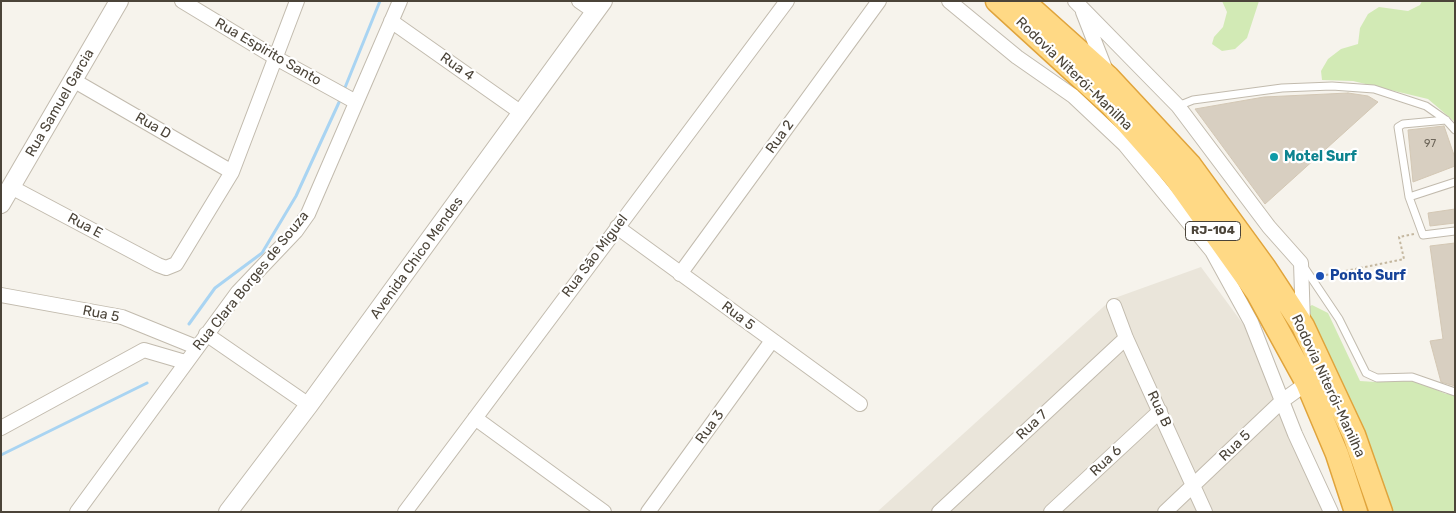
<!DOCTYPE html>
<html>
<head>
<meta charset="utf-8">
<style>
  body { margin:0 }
  #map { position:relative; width:1456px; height:513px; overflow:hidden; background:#f6f3ec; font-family:Rubik,sans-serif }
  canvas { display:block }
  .frame { position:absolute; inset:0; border:2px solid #4b4439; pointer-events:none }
</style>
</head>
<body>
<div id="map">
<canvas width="1456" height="513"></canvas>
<div class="frame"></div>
</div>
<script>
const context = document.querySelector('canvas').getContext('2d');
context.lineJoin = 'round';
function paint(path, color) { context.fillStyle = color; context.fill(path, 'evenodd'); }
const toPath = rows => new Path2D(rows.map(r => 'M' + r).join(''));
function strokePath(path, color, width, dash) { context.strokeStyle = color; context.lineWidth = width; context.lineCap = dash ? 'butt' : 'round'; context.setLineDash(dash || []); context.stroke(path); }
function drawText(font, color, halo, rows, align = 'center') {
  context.font = font + ' Rubik,sans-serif'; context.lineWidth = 4.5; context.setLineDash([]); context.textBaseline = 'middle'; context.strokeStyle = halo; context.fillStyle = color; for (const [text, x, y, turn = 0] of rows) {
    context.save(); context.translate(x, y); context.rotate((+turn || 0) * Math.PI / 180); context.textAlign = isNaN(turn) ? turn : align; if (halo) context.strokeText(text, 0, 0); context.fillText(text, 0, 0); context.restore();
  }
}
const residential = toPath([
  [1201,267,1246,328,1326,512,877,512,1112,299]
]);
const green = toPath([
  [1222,1,1259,1,1247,38,1235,49,1222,51,1212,44,1214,37,1223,27,1227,12],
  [1422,1,1455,1,1455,122,1428,99,1353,81,1322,80,1321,71,1328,59,1341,49,1358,44,1360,28,1368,14,1379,7,1408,11,1420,5],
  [1312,305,1328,313,1360,381,1376,382,1407,377,1446,394,1455,394,1455,512,1389,512,1302,311]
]);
const stream = toPath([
  [344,90,380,1],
  [189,324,215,288,262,253,296,196,341,98],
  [1,455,147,383]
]);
const building = toPath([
  [1348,93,1368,96,1378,102,1265,204,1195,109,1264,97,1348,93],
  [1444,126,1455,158,1455,166,1413,182,1408,130,1444,126],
  [1455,209,1455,223,1430,226,1428,213,1455,209],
  [1455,243,1455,386,1441,382,1430,341,1443,339,1430,246,1455,243]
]);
const path = toPath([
  [1321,276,1404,259,1399,237,1414,234]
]);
const service = toPath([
  [1178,106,1193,100,1282,88,1332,86,1374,89,1426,106,1446,120,1455,130],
  [1455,182,1409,197,1423,235,1455,231],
  [1409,197,1398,127,1403,124,1446,120],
  [1304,267,1339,319,1366,373,1377,378,1412,377,1455,392]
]);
const minor = toPath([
  [182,1,276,58,356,102],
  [579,1,595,12],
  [949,1,1017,57,1073,96,1125,145,1212,251,1251,322,1295,434,1331,512],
  [1075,1,1178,106,1269,227,1301,263,1303,323],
  [1083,12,1106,71],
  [391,21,523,114],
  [73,80,232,172],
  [11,187,158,265,166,268,176,264,232,172,297,1],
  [617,227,860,404],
  [680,274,879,1],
  [1,295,122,317,196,347],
  [1114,306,1126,338,1205,512],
  [206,334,309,405],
  [475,418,604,512],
  [1,428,144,350,185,362],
  [77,512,238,292,296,231,308,214,400,1],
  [405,512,787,1],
  [648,512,771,342],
  [939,512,1126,338],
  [1051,512,1160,411],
  [1165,512,1282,401,1307,383]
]);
const tertiary = toPath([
  [1,204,119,1],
  [228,512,309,405,603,1]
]);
const trunk = toPath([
  [997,1,1112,106,1175,177,1257,292,1307,383,1337,454,1356,512],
  [1023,1,1108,77,1190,165,1265,268,1303,326,1354,435,1381,512]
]);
const markers = [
  [1274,157,5,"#0f9aa8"],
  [1320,276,5,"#1a4fb4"]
];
const numberNames = [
  ["97",1430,144]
];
const shields = [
  [1213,231,55]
];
const shieldNames = [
  ["RJ-104",1213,231]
];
const streetNames = [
  ["Rua Espirito Santo",268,52,30],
  ["Rua 4",457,67,35],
  ["Rodovia Niterói-Manilha",1074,74,44],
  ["Rua Samuel Garcia",60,103,-60],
  ["Rua D",153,126,30],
  ["Rua 2",780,137,-54],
  ["Rua E",85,226,28],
  ["Rua São Miguel",595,256,-53],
  ["Avenida Chico Mendes",417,258,-54],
  ["Rua Clara Borges de Souza",251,281,-51],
  ["Rua 5",101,314,11],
  ["Rua 5",738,316,37],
  ["Rodovia Niterói-Manilha",1328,386,65],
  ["Rua B",1159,409,65],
  ["Rua 7",1032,425,-43],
  ["Rua 3",710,427,-54],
  ["Rua 5",1235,446,-44],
  ["Rua 6",1106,461,-43]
];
const cultureNames = [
  ["Motel Surf",1284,157]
];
const transitNames = [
  ["Ponto Surf",1330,276]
];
paint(residential, '#eae5da');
paint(green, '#d2eab5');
strokePath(stream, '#a9d4f2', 3);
paint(building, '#d8cfc1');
strokePath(building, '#d3c7b4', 1);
strokePath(service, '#c2bbae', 9);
strokePath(minor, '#c2bbae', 16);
strokePath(tertiary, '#c2bbae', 20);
strokePath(trunk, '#e0a43c', 25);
strokePath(path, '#c4b79f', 2, [2.5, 2.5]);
strokePath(service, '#fff', 7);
strokePath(minor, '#fff', 14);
strokePath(tertiary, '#fff', 18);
strokePath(trunk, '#ffd985', 22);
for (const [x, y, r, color] of markers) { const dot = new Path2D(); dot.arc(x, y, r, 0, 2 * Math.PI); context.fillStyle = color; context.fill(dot); strokePath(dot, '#fff', 2); }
drawText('11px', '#6e675b', null, numberNames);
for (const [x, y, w] of shields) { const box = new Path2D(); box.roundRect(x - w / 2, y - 9.5, w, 19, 4); context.fillStyle = '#fff'; context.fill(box); strokePath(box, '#4b4439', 1); }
drawText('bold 12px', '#4b4439', null, shieldNames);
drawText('14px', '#4b4439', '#fff', streetNames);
drawText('bold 14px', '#0d838f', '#fff', cultureNames, 'left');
drawText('bold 14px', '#164399', '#fff', transitNames, 'left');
</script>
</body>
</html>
